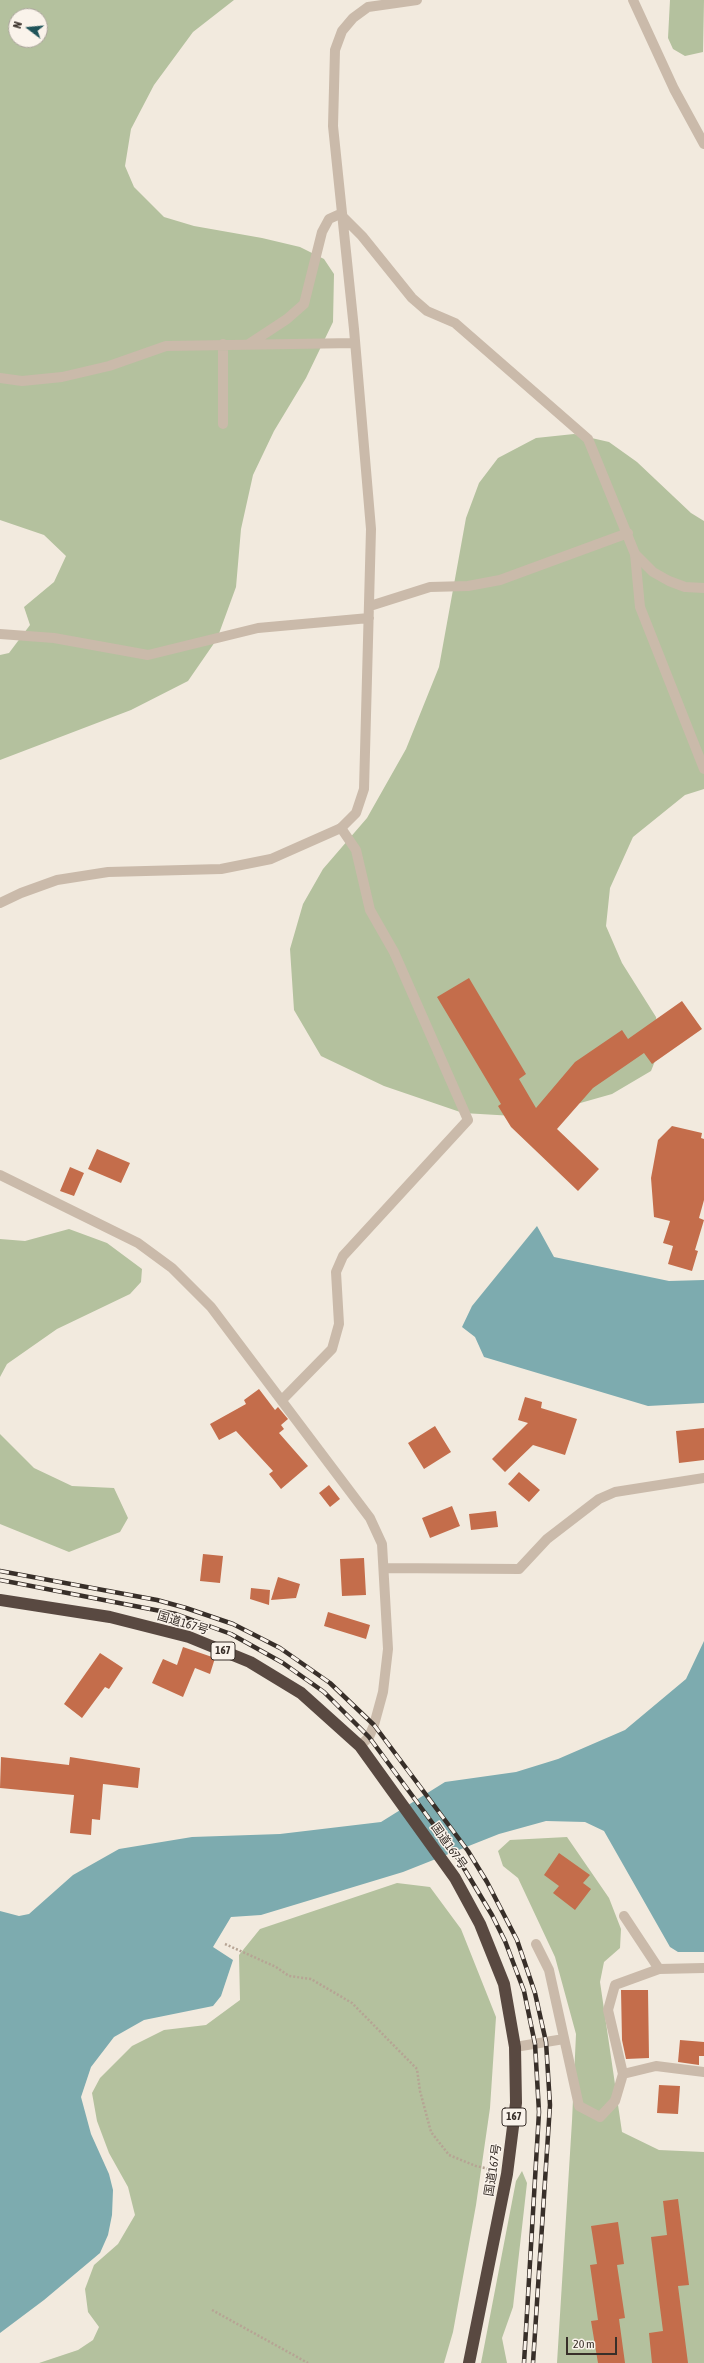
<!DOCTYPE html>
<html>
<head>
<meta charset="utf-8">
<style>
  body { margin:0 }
  #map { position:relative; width:704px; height:2363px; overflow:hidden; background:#f2eade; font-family:"Asap Condensed",sans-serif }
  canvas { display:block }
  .north { position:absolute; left:8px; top:8px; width:40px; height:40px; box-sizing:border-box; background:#faf3eb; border:1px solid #aca59d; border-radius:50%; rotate:286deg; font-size:11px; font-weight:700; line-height:16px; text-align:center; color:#382f29 }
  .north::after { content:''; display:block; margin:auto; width:14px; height:18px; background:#1f5359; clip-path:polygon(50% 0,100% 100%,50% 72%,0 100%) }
  .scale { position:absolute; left:566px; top:2337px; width:51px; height:18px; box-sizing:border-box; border:2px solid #382f29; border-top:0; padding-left:5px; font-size:12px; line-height:14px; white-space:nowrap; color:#382f29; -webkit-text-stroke:3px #faf3eb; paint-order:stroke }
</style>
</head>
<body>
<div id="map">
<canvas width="704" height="2363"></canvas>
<div class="north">N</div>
<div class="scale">20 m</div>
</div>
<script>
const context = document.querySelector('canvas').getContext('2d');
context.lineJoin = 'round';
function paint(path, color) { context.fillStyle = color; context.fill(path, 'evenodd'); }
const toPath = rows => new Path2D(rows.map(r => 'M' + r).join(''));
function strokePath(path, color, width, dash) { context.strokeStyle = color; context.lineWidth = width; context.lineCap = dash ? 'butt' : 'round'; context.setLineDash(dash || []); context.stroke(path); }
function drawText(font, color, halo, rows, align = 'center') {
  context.font = font + ' "Asap Condensed","Noto Sans JP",sans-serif'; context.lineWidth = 3; context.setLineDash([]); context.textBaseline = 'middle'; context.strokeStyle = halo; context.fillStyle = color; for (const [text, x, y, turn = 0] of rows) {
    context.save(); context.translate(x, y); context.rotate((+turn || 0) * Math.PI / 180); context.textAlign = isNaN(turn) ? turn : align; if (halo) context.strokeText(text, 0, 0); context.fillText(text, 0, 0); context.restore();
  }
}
const green = toPath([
  [0,0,234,0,193,32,154,85,131,129,125,166,134,187,164,217,194,226,262,238,300,247,324,259,334,274,333,322,306,378,274,431,253,475,241,529,236,587,217,639,188,681,131,710,0,760,0,655,9,653,30,625,24,607,54,582,66,556,44,535,0,520],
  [16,16,40,16,40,40,16,40],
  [670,0,704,0,703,52,685,56,673,49,668,38],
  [574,434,609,442,637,462,691,513,704,521,704,789,685,795,633,837,610,888,606,926,622,963,656,1017,661,1046,651,1071,612,1094,531,1117,463,1113,384,1086,321,1056,294,1010,290,949,303,904,323,869,367,818,406,749,439,667,466,518,479,483,498,458,536,438],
  [69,1229,107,1243,142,1269,141,1282,130,1294,57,1329,7,1364,0,1377,0,1239,25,1241],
  [0,1434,34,1468,72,1486,114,1488,128,1518,120,1532,69,1552,0,1524],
  [567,1837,609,1898,621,1929,620,1948,604,1962,600,1982,622,2132,659,2150,704,2152,704,2363,557,2363,572,2121,576,2034,555,1957,518,1878,503,1866,498,1851,510,1840],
  [397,1883,430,1887,461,1929,496,2017,490,2108,476,2205,453,2332,444,2363,39,2363,78,2350,93,2340,99,2327,88,2312,85,2289,94,2265,118,2244,135,2215,128,2187,109,2153,97,2121,92,2093,100,2078,132,2046,164,2030,206,2025,240,2000,239,1955,260,1929],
  [522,2171,527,2183,513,2307,502,2338,507,2363,481,2363,516,2181]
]);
const water = toPath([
  [537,1226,554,1257,669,1281,704,1280,704,1403,648,1406,484,1357,475,1337,462,1327,472,1306],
  [704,1641,704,1952,678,1952,670,1947,604,1831,585,1822,546,1821,499,1834,403,1872,261,1915,231,1917,213,1947,233,1960,221,1996,213,2006,144,2020,114,2037,91,2067,81,2097,91,2134,109,2174,113,2190,112,2215,108,2235,100,2253,44,2300,0,2333,0,1911,19,1916,29,1914,73,1875,119,1849,192,1837,280,1834,381,1822,445,1782,516,1772,558,1759,625,1730,686,1679]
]);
const building = toPath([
  [469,978,526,1074,519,1079,536,1108,575,1062,622,1030,628,1039,682,1001,702,1029,652,1064,644,1053,593,1088,557,1129,599,1169,578,1191,511,1127,498,1106,501,1104,437,997],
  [672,1126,702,1133,701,1138,704,1139,704,1200,699,1218,704,1220,695,1250,698,1251,692,1271,668,1264,673,1246,663,1243,670,1221,654,1217,651,1178,658,1140],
  [97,1149,130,1163,121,1183,88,1169],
  [70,1167,84,1173,74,1196,60,1191],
  [259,1389,275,1410,278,1407,288,1419,281,1425,284,1429,279,1433,308,1466,281,1489,269,1474,273,1471,236,1431,219,1440,210,1424,246,1404,244,1400],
  [525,1397,542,1402,541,1408,577,1419,565,1455,533,1445,505,1472,492,1459,528,1423,518,1420],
  [435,1426,451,1452,424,1469,408,1443],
  [704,1428,704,1460,679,1463,676,1431],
  [519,1472,540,1490,529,1502,508,1484],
  [329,1485,340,1499,330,1507,319,1493],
  [452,1506,460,1526,430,1538,422,1518],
  [496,1511,498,1527,471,1530,469,1514],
  [203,1554,223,1556,220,1583,200,1581],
  [364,1558,366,1595,342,1596,340,1559],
  [278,1577,300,1584,296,1598,271,1600],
  [251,1588,270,1590,269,1605,250,1599],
  [328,1612,370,1625,366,1639,324,1626],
  [183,1647,215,1658,210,1674,195,1668,183,1697,152,1683,163,1659,177,1665],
  [100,1653,123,1668,109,1689,105,1687,82,1718,64,1704],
  [1,1757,69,1765,70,1757,140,1768,138,1788,103,1784,100,1820,92,1819,91,1835,70,1833,74,1795,0,1788],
  [559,1853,590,1875,583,1883,591,1889,575,1910,553,1893,559,1886,544,1875],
  [621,1990,648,1990,649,2058,626,2059,622,2040],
  [680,2040,704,2042,704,2056,699,2056,699,2065,678,2062],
  [659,2085,680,2086,678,2114,657,2113],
  [678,2199,689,2285,678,2286,688,2363,652,2363,649,2333,663,2331,651,2237,667,2235,663,2201],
  [618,2222,624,2264,617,2265,625,2318,619,2319,625,2363,598,2363,591,2321,598,2320,590,2265,597,2264,591,2226]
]);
const path = toPath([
  [225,1944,276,1967,289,1976,311,1979,352,2003,417,2069,420,2091,431,2132,449,2155,476,2166,494,2170],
  [212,2310,308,2363]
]);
const lane = toPath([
  [635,554,640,607,704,769],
  [282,1400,332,1349,339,1324,336,1272,343,1256,468,1120,394,952,370,910,356,850,341,828],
  [624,1916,659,1969],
  [536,1944,549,1970,579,2106,600,2117,615,2101,623,2074,608,2010,615,1985,659,1969,704,1968],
  [515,2047,564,2039],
  [623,2074,656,2066,704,2072]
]);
const street = toPath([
  [633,0,674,89,704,144],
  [340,214,362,236,412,298,427,311,455,323,588,439,635,554,653,572,669,581,685,587,704,588],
  [223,344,223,424],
  [249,344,287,319,304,304,322,232,329,219,340,214],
  [0,378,22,381,62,377,109,366,166,346,355,343],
  [370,606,430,587,468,586,500,580,628,533],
  [0,634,54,638,148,655,258,628,369,618],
  [0,903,21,893,57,880,108,872,221,869,271,859,341,828,356,813,364,789,371,529,354,329,333,126,335,50,342,31,353,18,368,7,417,0],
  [0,1175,138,1243,172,1268,211,1307,370,1518,382,1544,388,1649,383,1692,374,1725,369,1737,360,1746],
  [384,1568,519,1569,547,1539,599,1499,615,1492,704,1478]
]);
const highway = toPath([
  [0,1600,110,1617,189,1637,250,1662,301,1693,360,1746,455,1878,480,1924,504,1984,515,2047,516,2103,507,2174,469,2363]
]);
const rail = toPath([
  [0,1571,157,1600,186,1608,233,1624,280,1648,330,1683,374,1725,468,1851,487,1882,517,1940,535,1993,546,2042,550,2105,533,2363],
  [0,1580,176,1614,231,1634,283,1663,324,1692,369,1737,456,1855,492,1915,505,1941,524,1991,535,2044,539,2112,524,2363]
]);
const shields = [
  [223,1651,24],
  [514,2117,24]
];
const shieldNames = [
  ["167",223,1651],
  ["167",514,2117]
];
const streetNames = [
  ["国道167号",183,1623,17],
  ["国道167号",449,1846,55],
  ["国道167号",493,2170,-81]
];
paint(green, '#b4c19e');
paint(water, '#7dabaf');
paint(building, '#c46d4b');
strokePath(path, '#b6a494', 2.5, [2, 2]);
strokePath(lane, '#cabaaa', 10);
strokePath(street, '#cabaaa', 10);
strokePath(highway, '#594941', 12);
strokePath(rail, '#382f29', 4.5);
strokePath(rail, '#faf3eb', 3, [9]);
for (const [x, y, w] of shields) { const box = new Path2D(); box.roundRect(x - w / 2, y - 9, w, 18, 3); context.fillStyle = '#faf3eb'; context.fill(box); strokePath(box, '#382f29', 1); }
drawText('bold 11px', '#382f29', null, shieldNames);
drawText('12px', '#382f29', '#faf3eb', streetNames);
</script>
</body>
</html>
